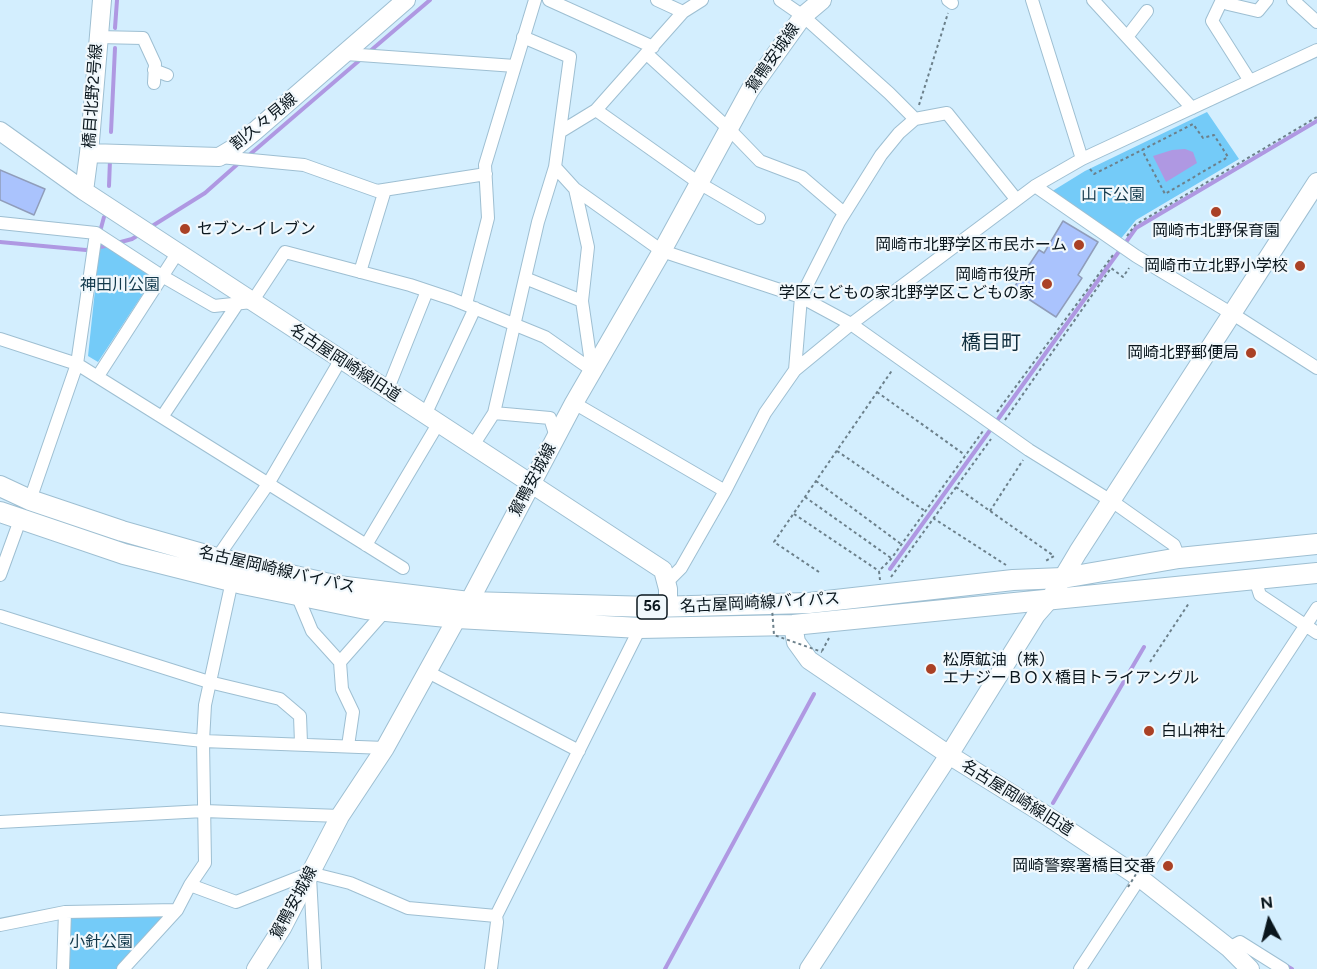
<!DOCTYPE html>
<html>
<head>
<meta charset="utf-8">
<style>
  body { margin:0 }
  #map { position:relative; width:1317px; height:969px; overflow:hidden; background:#d3eefe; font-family:Figtree,sans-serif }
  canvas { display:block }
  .north { position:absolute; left:1239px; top:891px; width:60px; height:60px; -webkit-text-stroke:4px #f1f8fc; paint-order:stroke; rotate:353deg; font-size:16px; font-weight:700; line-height:24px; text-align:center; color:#0a161d }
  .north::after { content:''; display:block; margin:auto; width:21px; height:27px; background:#0a161d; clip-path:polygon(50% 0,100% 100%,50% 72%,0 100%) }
</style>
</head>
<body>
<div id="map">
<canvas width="1317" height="969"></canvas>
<div class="north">N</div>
</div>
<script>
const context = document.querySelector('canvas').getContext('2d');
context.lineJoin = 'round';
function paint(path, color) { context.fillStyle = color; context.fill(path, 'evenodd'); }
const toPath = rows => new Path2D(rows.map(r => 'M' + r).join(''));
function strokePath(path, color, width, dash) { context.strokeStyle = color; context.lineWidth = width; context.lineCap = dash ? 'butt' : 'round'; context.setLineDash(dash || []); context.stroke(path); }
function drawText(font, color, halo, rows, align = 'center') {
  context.font = font + ' Figtree,"Noto Sans JP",sans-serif'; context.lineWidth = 4.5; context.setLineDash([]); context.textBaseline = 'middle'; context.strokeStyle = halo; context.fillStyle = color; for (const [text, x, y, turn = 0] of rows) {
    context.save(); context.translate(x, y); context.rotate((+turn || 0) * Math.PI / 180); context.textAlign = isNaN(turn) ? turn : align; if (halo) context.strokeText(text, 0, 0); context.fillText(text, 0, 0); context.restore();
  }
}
const green = toPath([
  [1207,112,1239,159,1136,220,1119,241,1046,195,1085,171],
  [100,243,154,277,98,362,88,356],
  [69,914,164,917,117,969,67,969]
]);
const water = toPath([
  [1185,149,1193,152,1197,163,1166,182,1153,156,1172,150]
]);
const stream = toPath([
  [115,28,117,0],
  [369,52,430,0],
  [111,132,115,48],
  [248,156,361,59],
  [109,186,110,160],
  [101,228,104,217],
  [149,228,205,193,240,162],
  [0,242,86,250,110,245],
  [1126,242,1136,228,1317,121],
  [117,243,132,239,140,234],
  [890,569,1120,250],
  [1053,803,1144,647],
  [1285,965,1292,969],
  [665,969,814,694]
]);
const building = toPath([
  [0,170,45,189,34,215,0,200,0,170],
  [1063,221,1098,242,1078,275,1082,278,1056,317,1013,289,1039,250,1044,253,1063,221]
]);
const path = toPath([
  [919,105,948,13],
  [1090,169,1094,174,1142,150,1193,124,1203,138,1214,135,1228,157,1165,194,1142,150],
  [1127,236,1135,225,1317,117],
  [877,392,965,455],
  [997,412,1113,255],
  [1005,420,1111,268,1123,277,1129,268],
  [837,451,925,511],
  [816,481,901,544],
  [956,487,1054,556,1044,562],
  [805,497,891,558],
  [990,511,1023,460],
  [794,514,879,571],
  [933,518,1006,565],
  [819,572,774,542,893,369],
  [891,577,991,439],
  [880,580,879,571,891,559,983,431],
  [822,651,829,638],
  [1150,662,1189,603]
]);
const street = toPath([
  [549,0,653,47],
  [657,0,683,12],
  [780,0,803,16,889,93,915,119,899,133,881,155,839,222,801,297,795,370],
  [948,0,952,3],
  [1032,0,1082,159],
  [1093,0,1192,108],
  [1222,0,1212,21,1250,81],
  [1224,0,1228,4,1258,11,1267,0],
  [1293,0,1317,22],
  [97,37,143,38,155,64,154,83],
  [523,37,570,57,555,167,575,189,662,251,801,297,851,324,1029,450,1116,504,1174,545,1179,558],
  [1127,37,1147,11],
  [346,54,515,66],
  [647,54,729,129,760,161,802,177,844,213],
  [154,70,167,75],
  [596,110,699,183,759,218],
  [915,119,947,113,1016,199],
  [560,132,596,110,683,12,702,0],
  [220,157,304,165,377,191,486,174],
  [555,167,538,222,525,278,582,301],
  [1035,186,1136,256,1239,318,1317,368],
  [575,189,588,247,582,301,592,370],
  [0,223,96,233,162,276,214,306,252,302,285,252,410,285,452,299,545,337,592,370],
  [360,272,385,190],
  [466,304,488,218,485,165,535,0],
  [0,339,77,364,403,568],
  [98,376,178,252],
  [387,391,427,291],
  [574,403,725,491],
  [494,413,550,418,556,437],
  [425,415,475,308],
  [162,417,238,303],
  [472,447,494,413,525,278],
  [30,500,77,364,96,233],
  [366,545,438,424],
  [217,558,268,484,341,359],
  [0,575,20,520],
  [1255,579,1260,595,1317,633],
  [666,583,681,568,725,491,765,413,795,370,851,324,1035,186,1082,159,1317,50],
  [297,595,312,631,340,662,342,689,353,712,348,746],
  [0,616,209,682,280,699,300,716,301,743],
  [340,662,385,611],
  [428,672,579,751],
  [0,719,203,741,385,748],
  [0,822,204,811,340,816],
  [310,877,315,969],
  [190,885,236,902,310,873,350,883,408,908,496,916],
  [0,925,65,912,177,910],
  [1229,948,1240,942,1283,969],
  [63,969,65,912],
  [123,969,177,910,190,885,205,863,203,741,205,705,232,581],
  [491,969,497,922,496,916,640,628],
  [1080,969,1317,608]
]);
const secondary = toPath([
  [0,131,84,191,663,570,668,589,668,607],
  [89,153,219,157,234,148,255,131,406,0],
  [84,191,89,153,102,0],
  [793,625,796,642,809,660,949,755,1044,814,1140,878,1229,948,1250,969],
  [256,969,282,928,340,816,385,748,457,618,469,602,574,403,662,251,750,90,803,16,822,0],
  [809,969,949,755,1036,615,1050,599,1078,552,1317,182]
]);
const primary = toPath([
  [0,486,30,500,122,531,217,558,338,586,469,602,652,607,809,603,1013,580,1063,578,1179,558,1317,544],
  [0,512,124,554,243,584,366,609,457,618,640,628,793,625,1317,573]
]);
const pathBridge = toPath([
  [771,595,774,635,822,652],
  [1128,887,1143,863]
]);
const markers = [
  [1216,212,6,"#aa4125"],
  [185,229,6,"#aa4125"],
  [1079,245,6,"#aa4125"],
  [1300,266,6,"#aa4125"],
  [1047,284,6,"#aa4125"],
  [1251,353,6,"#aa4125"],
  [931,669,6,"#aa4125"],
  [1149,731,6,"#aa4125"],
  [1168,866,6,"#aa4125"]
];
const shields = [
  [652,607,30]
];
const shieldNames = [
  ["56",652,607]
];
const streetNames = [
  ["鴛鴨安城線",773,58,-55],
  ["橋目北野2号線",93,96,-86],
  ["割久々見線",264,122,-39],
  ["名古屋岡崎線旧道",345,363,33],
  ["鴛鴨安城線",533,480,-62],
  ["名古屋岡崎線バイパス",277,570,13],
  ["名古屋岡崎線バイパス",760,603,-3],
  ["名古屋岡崎線旧道",1017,798,32],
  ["鴛鴨安城線",294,903,-62]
];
const parkNames = [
  ["山下公園",1113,195],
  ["神田川公園",120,285],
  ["小針公園",101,942]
];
const poiNames = [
  ["セブン-イレブン",197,229,"left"],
  ["岡崎市北野保育園",1216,231,"center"],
  ["岡崎市北野学区市民ホーム",1067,245],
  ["岡崎市立北野小学校",1288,266],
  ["岡崎市役所",1035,275],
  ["学区こどもの家北野学区こどもの家",1035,293],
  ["岡崎北野郵便局",1239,353],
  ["松原鉱油（株）",943,660,"left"],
  ["エナジーＢＯＸ橋目トライアングル",943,678,"left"],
  ["白山神社",1161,731,"left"],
  ["岡崎警察署橋目交番",1156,866]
];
const quarterNames = [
  ["橋目町",991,343]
];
paint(green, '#74cbf8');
paint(water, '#af98e2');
strokePath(stream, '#af98e2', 4);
paint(building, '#aac3fd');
strokePath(building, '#909dba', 1.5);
strokePath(street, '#9ebfd2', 14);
strokePath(secondary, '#9ebfd2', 20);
strokePath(primary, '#9ebfd2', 22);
strokePath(path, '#6c808b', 2, [3, 3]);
strokePath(street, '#fff', 12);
strokePath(secondary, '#fff', 18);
strokePath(primary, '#fff', 20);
strokePath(pathBridge, '#6c808b', 2, [3, 3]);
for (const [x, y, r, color] of markers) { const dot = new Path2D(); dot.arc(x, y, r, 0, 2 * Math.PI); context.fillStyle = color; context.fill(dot); strokePath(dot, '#f1f8fc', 2); }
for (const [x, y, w] of shields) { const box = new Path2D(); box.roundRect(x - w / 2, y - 12, w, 24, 4.5); context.fillStyle = '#f1f8fc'; context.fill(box); strokePath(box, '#0a161d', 1.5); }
drawText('bold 15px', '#0a161d', null, shieldNames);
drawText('16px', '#0a161d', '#f1f8fc', streetNames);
drawText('16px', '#12394c', '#f1f8fc', parkNames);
drawText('16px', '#0a161d', '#f1f8fc', poiNames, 'right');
drawText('20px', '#0f2d3c', '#f1f8fc', quarterNames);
</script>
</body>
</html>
